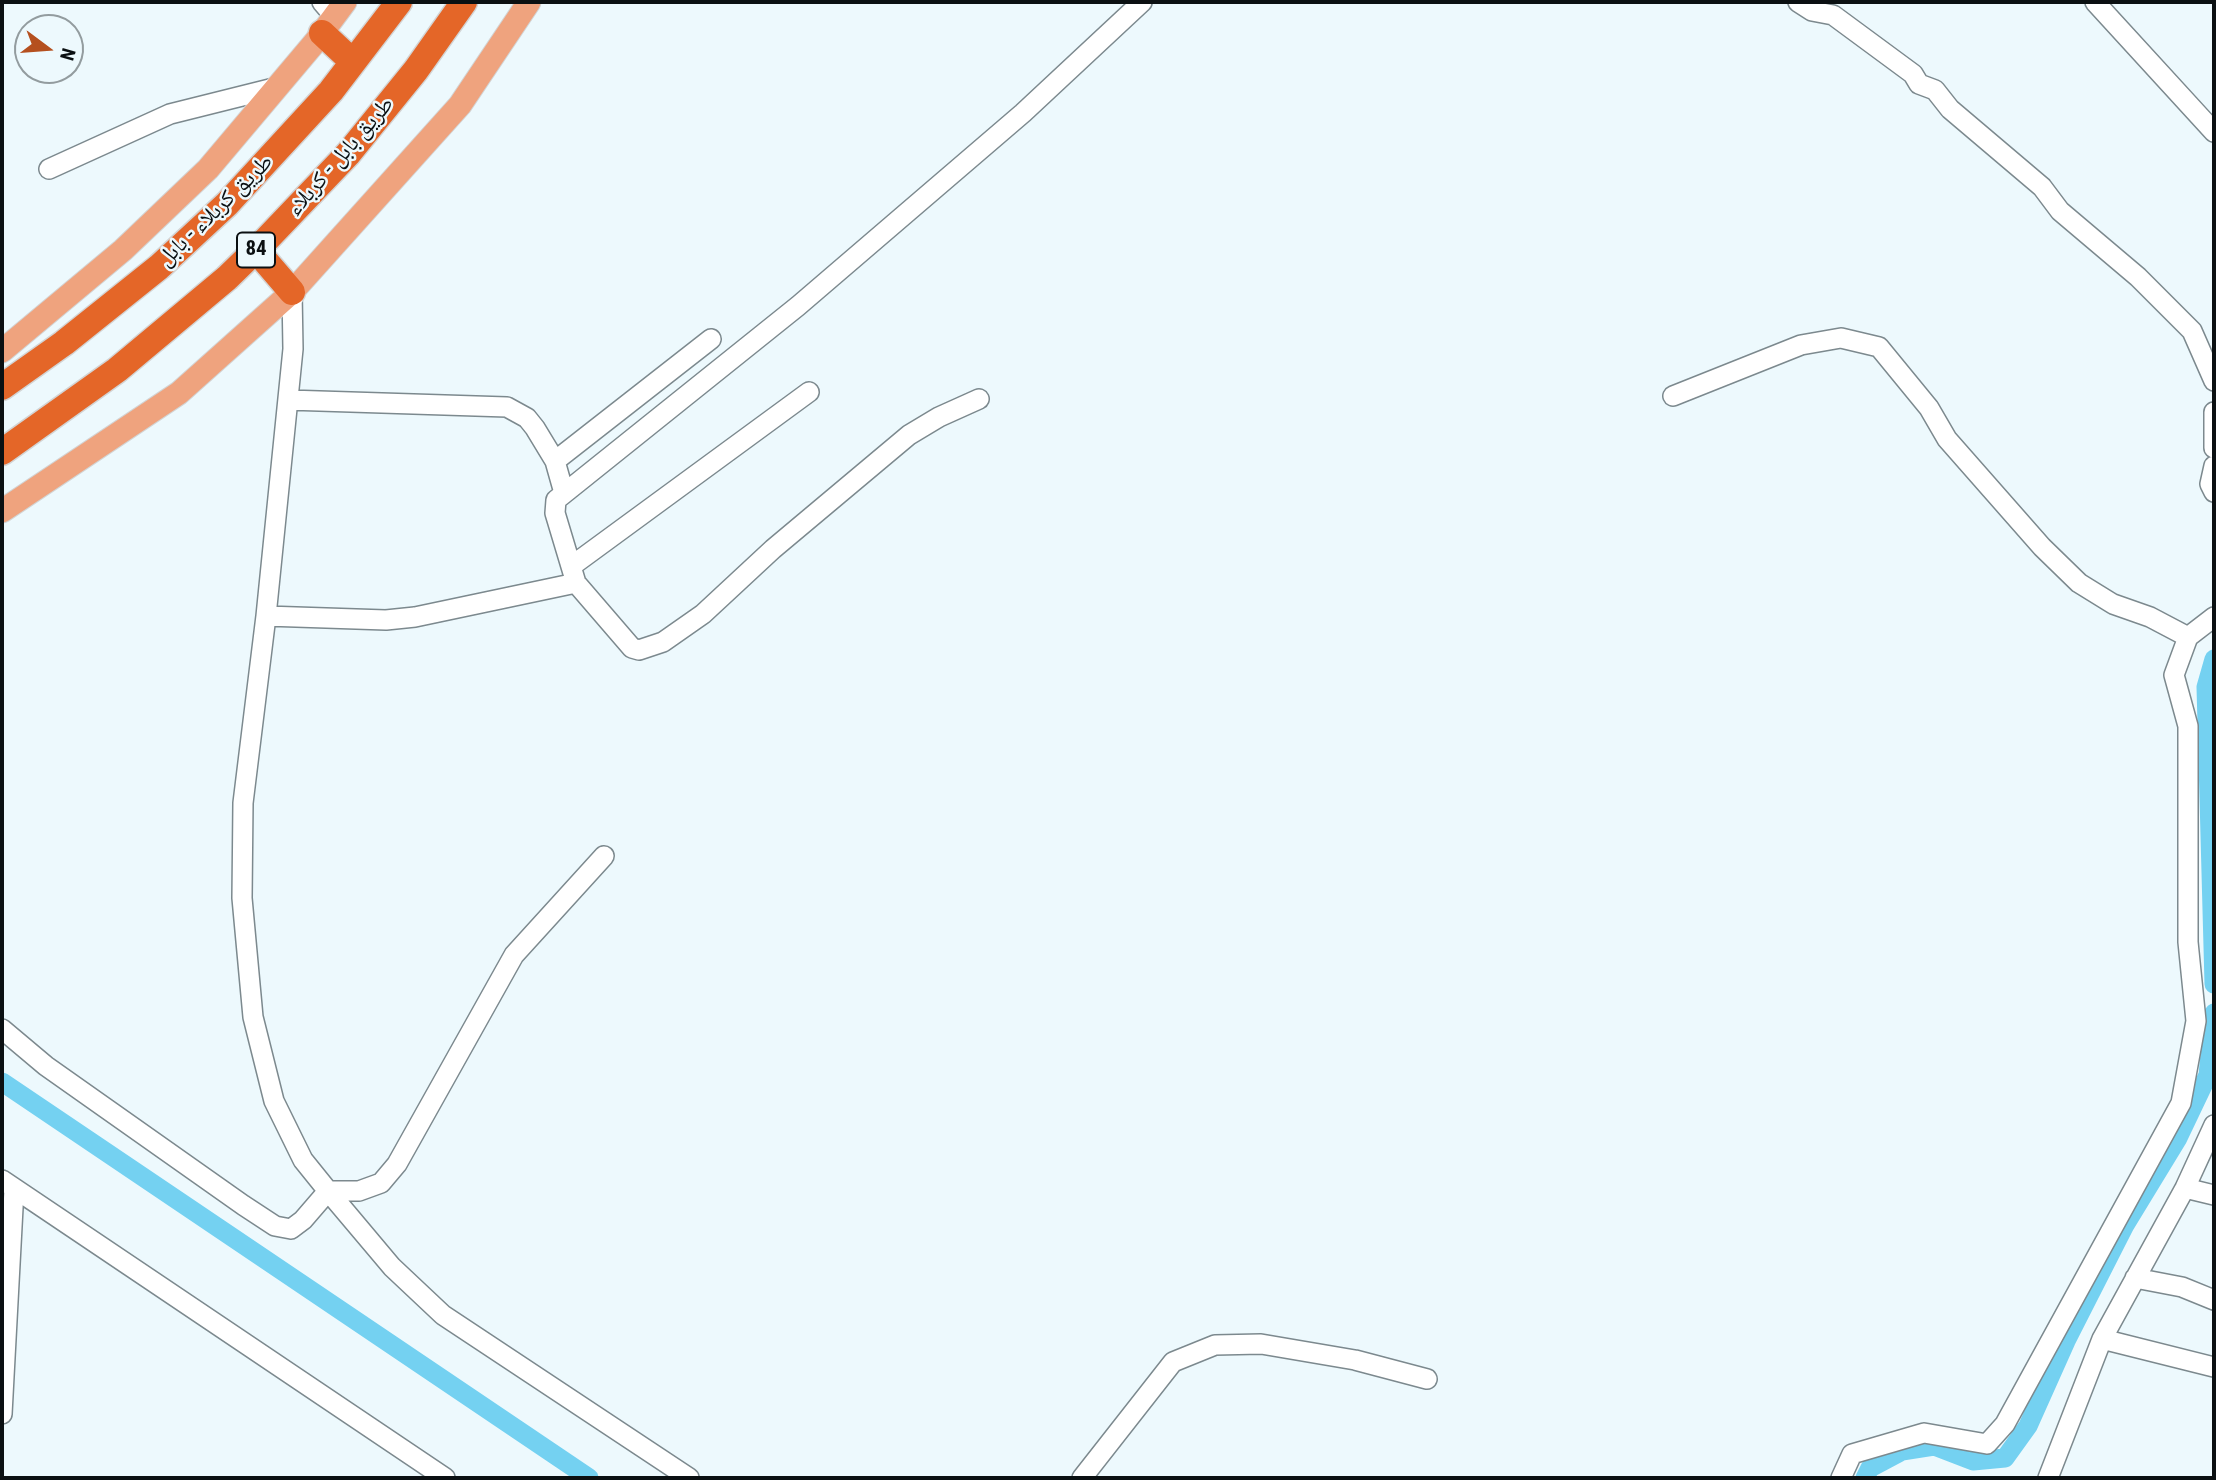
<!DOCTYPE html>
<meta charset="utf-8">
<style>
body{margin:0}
#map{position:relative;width:2216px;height:1480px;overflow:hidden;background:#edf9fd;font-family:"Roboto Condensed",sans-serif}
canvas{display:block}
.frame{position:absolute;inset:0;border:4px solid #0b1012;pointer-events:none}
.north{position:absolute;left:14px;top:14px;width:70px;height:70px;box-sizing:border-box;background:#edf9fd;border:2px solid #939c9f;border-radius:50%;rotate:106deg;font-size:19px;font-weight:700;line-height:28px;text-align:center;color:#0b1012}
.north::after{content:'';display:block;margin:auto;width:24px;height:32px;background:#b5501f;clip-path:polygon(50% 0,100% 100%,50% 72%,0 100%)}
</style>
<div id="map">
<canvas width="2216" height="1480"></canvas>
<div class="frame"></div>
<div class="north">N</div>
</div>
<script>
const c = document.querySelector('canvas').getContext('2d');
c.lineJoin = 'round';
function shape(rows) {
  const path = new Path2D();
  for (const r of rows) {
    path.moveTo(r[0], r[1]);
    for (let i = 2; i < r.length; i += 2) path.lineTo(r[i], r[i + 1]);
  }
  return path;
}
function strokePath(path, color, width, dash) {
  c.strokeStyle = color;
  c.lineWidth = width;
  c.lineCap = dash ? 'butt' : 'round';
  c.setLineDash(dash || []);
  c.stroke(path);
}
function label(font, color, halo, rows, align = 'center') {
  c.font = font + ' "Roboto Condensed","Noto Naskh Arabic",sans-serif';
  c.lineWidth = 5;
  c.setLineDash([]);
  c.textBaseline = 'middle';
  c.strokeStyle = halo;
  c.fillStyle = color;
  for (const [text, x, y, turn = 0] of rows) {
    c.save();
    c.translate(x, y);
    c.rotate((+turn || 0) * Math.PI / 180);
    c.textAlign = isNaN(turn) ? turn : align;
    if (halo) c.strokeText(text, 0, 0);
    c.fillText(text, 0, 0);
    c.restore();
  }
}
strokePath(shape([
 [2214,659,2206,687,2214,984],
 [2,1082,589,1478],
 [1865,1478,1870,1468,1902,1451,1934,1446,1973,1461,2005,1458,2028,1426,2066,1341,2125,1225,2178,1138,2208,1075,2214,1013]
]), '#74d1f1', 19);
const minor = shape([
 [322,2,334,16],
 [1798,2,1812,11,1833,15,1913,74,1919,84,1935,90,1950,109,2042,187,2060,211,2138,277,2192,331,2214,381],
 [2095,2,2214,132],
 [49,169,170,114,278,87],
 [292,292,293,349,266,616,243,803,242,898,253,1017,274,1101,303,1160,328,1191,392,1267,443,1315,689,1478],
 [1673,396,1801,345,1841,338,1879,347,1929,408,1947,439,2042,547,2079,583,2113,604,2150,617,2188,637],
 [979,399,939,417,909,435,773,549,703,614,663,642,639,650,632,648,576,583,555,513,556,500,798,306,1023,113,1142,2],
 [288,400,507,407,527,418,535,428,555,461,564,493],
 [2214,412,2214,448],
 [555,461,711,339],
 [2214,466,2210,484,2214,492],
 [573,565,809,392],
 [266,616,386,620,415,617,576,583],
 [2,1029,46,1066,243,1205,275,1226,291,1229,303,1220,328,1191,359,1191,381,1183,397,1164,514,955,604,856],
 [2,1180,445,1478],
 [2185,1188,2214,1195],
 [2135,1278,2182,1287,2214,1300],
 [2102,1339,2214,1367],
 [2,1414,14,1189],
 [1082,1478,1173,1362,1215,1345,1261,1344,1355,1360,1427,1379],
 [1841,1478,1852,1454,1924,1433,1987,1444,2005,1424,2181,1103,2196,1021,2188,942,2188,726,2174,675,2188,637,2214,617],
 [2048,1478,2102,1339,2185,1188,2214,1125]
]);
const major = shape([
 [2,351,123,250,208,169,316,41,345,2],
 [2,511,179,393,292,292,460,105,529,2]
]);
const highway = shape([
 [322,33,353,62],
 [256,250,292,292],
 [2,387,64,343,159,267,227,204,331,91,399,2],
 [2,452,117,370,227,278,265,241,348,154,416,70,464,2]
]);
strokePath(minor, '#7c898e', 22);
strokePath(major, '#d3d4d4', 25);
strokePath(highway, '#d3d4d4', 29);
strokePath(minor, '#fff', 19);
strokePath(major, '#efa37e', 23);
strokePath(highway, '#e46628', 26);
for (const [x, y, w] of [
 [256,250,38]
]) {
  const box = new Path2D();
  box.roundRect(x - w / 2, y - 17.5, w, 35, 5);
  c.fillStyle = '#edf9fd';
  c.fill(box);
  strokePath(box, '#0b1012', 2);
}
label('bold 21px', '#0b1012', null, [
 ["84",256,250]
]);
label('23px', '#0b1012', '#edf9fd', [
 ["طريق بابل - كربلاء",341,157,-49],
 ["طريق كربلاء - بابل",216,211,-44]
]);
</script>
